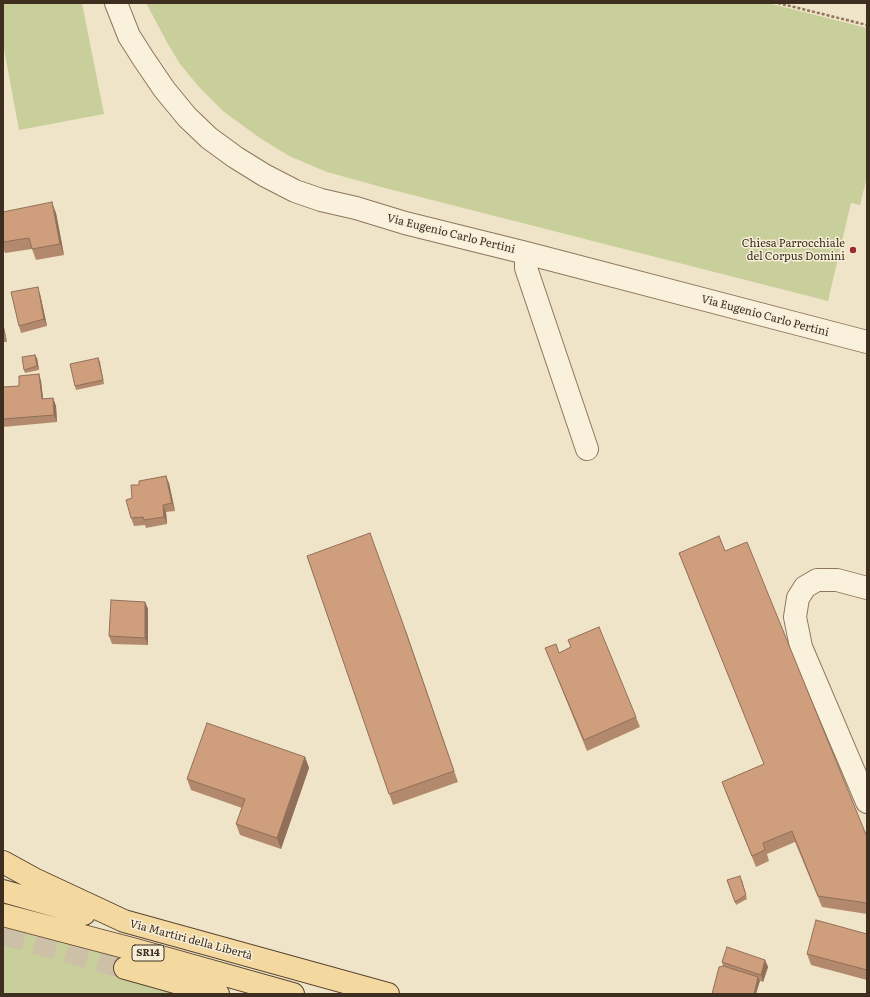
<!DOCTYPE html>
<meta charset="utf-8">
<style>
body{margin:0}
#map{position:relative;width:870px;height:997px;overflow:hidden;background:#f0e4c8;font-family:Literata,serif}
canvas{display:block}
.frame{position:absolute;inset:0;border:4px solid #3d2e20;pointer-events:none}
</style>
<div id="map">
<canvas width="870" height="997"></canvas>
<div class="frame"></div>
</div>
<script>
const c = document.querySelector('canvas').getContext('2d');
c.lineJoin = 'round';
function fill(path, color) {
  c.fillStyle = color;
  c.fill(path, 'evenodd');
}
function shape(rows) {
  const path = new Path2D();
  for (const r of rows) {
    path.moveTo(r[0], r[1]);
    for (let i = 2; i < r.length; i += 2) path.lineTo(r[i], r[i + 1]);
  }
  return path;
}
function strokePath(path, color, width, dash) {
  c.strokeStyle = color;
  c.lineWidth = width;
  c.lineCap = dash ? 'butt' : 'round';
  c.setLineDash(dash || []);
  c.stroke(path);
}
function label(font, color, halo, rows, align = 'center') {
  c.font = font + ' Literata,serif';
  c.lineWidth = 3;
  c.setLineDash([]);
  c.textBaseline = 'middle';
  c.strokeStyle = halo;
  c.fillStyle = color;
  for (const [text, x, y, turn = 0] of rows) {
    c.save();
    c.translate(x, y);
    c.rotate((+turn || 0) * Math.PI / 180);
    c.textAlign = isNaN(turn) ? turn : align;
    if (halo) c.strokeText(text, 0, 0);
    c.fillText(text, 0, 0);
    c.restore();
  }
}
fill(shape([
 [3,3,82,3,104,114,19,130,3,44],
 [146,3,768,3,867,28,867,177,860,205,851,203,828,301,385,188,327,172,289,156,260,138,224,112,199,87,180,64,169,46],
 [9,926,127,958,123,979,176,994,4,994,3,934,4,928]
]), '#c9cf9b');
strokePath(shape([
 [3,934,125,968]
]), '#ccc0a6', 22, [22, 11]);
const minor = shape([
 [116,3,129,36,143,58,164,89,187,117,209,138,235,157,264,175,295,191,321,200,356,208,405,223,526,253,867,342],
 [526,253,526,268,587,449],
 [867,588,837,580,817,580,805,587,798,598,795,617,801,647,867,802]
]);
const major = shape([
 [3,862,34,879,124,921,388,994],
 [3,891,84,914],
 [3,915,136,950,293,994],
 [125,968,218,994]
]);
strokePath(minor, '#8d765c', 24);
strokePath(major, '#5b4430', 24);
strokePath(shape([
 [778,3,867,25]
]), '#8d765c', 2.5, [3, 2]);
strokePath(minor, '#faf1dc', 22);
strokePath(major, '#f3d9a0', 22);
fill(shape([
 [3,212,56,213,64,255,36,260,32,249,5,253,3,247],
 [40,294,47,326,21,333,19,326],
 [3,323,7,342,3,342],
 [37,358,39,370,25,373,24,370],
 [98,358,104,384,76,390,75,386],
 [39,374,41,381,43,399,53,398,56,406,57,422,3,427,3,387,19,386],
 [169,483,175,511,166,512,167,524,146,528,145,525,134,526,131,518,132,498],
 [725,551,867,837,867,914,822,907,795,842,767,854,769,861,756,867,726,793,722,782,764,764,679,553],
 [307,556,406,631,458,782,393,805],
 [145,602,148,609,148,645,112,644,109,636],
 [568,640,636,717,640,727,587,751,545,648,559,653,571,647],
 [305,757,309,768,281,849,240,835,236,824,242,808,191,790,187,779],
 [727,880,742,880,747,899,736,905],
 [867,934,867,980,811,965,807,954],
 [765,960,768,967,763,982,723,966,722,962]
]), '#b2896c');
fill(shape([
 [52,202,56,213,64,255,60,244],
 [38,287,40,294,47,326,44,319],
 [3,323,7,342,3,328],
 [35,355,37,358,39,370,37,366],
 [98,358,100,362,104,384,103,380],
 [39,374,41,381,44,406,42,399],
 [53,398,56,406,57,422,54,415],
 [166,476,169,483,175,511,172,503],
 [163,505,166,512,167,524,164,517],
 [145,602,148,609,148,645,145,638],
 [305,757,309,768,281,849,277,838],
 [765,960,768,967,763,982,761,975],
 [758,977,760,981,756,994,754,994]
]), '#916f58');
const building = shape([
 [52,202,60,244,32,249,29,238,3,242,3,212,52,202],
 [38,287,44,319,19,326,11,292,38,287],
 [35,355,37,366,24,370,22,357,35,355],
 [98,358,103,380,75,386,70,364,98,358],
 [39,374,42,399,53,398,54,415,3,419,3,387,19,386,19,376,39,374],
 [166,476,172,503,163,505,164,517,144,520,143,517,131,518,126,500,132,498,131,485,139,485,139,481,166,476],
 [370,533,402,621,454,771,389,794,307,556,370,533],
 [719,536,725,551,747,542,867,837,867,903,818,896,792,831,763,843,765,850,752,856,722,782,764,764,679,553,719,536],
 [111,600,145,602,145,638,109,636,111,600],
 [599,627,636,717,584,740,545,648,556,644,559,653,571,647,568,640,599,627],
 [207,723,305,757,277,838,236,824,245,799,187,779,207,723],
 [740,876,746,895,735,902,727,880,740,876],
 [816,920,867,934,867,970,807,954,816,920],
 [727,947,765,960,761,975,722,962,727,947],
 [723,966,758,977,754,994,712,994,719,967,723,966]
]);
fill(building, '#cf9f7d');
strokePath(building, '#916f58', 1);
for (const [x, y, r, color] of [
 [853,250,4,"#9e2a2b"]
]) {
  const dot = new Path2D();
  dot.arc(x, y, r, 0, 2 * Math.PI);
  c.fillStyle = color;
  c.fill(dot);
  strokePath(dot, '#f7eed8', 1.5);
}
for (const [x, y, w] of [
 [148,953,32]
]) {
  const box = new Path2D();
  box.roundRect(x - w / 2, y - 8, w, 16, 3);
  c.fillStyle = '#f7eed8';
  c.fill(box);
  strokePath(box, '#3d2e20', 1);
}
label('bold 10px', '#3d2e20', null, [
 ["SR14",148,953]
]);
label('11px', '#3d2e20', '#f7eed8', [
 ["Via Eugenio Carlo Pertini",451,234,14],
 ["Via Eugenio Carlo Pertini",765,316,15],
 ["Via Martiri della Libertà",191,940,15]
]);
label('11px', '#3d2e20', '#f7eed8', [
 ["Chiesa Parrocchiale",845,244],
 ["del Corpus Domini",845,257]
], 'right');
</script>
